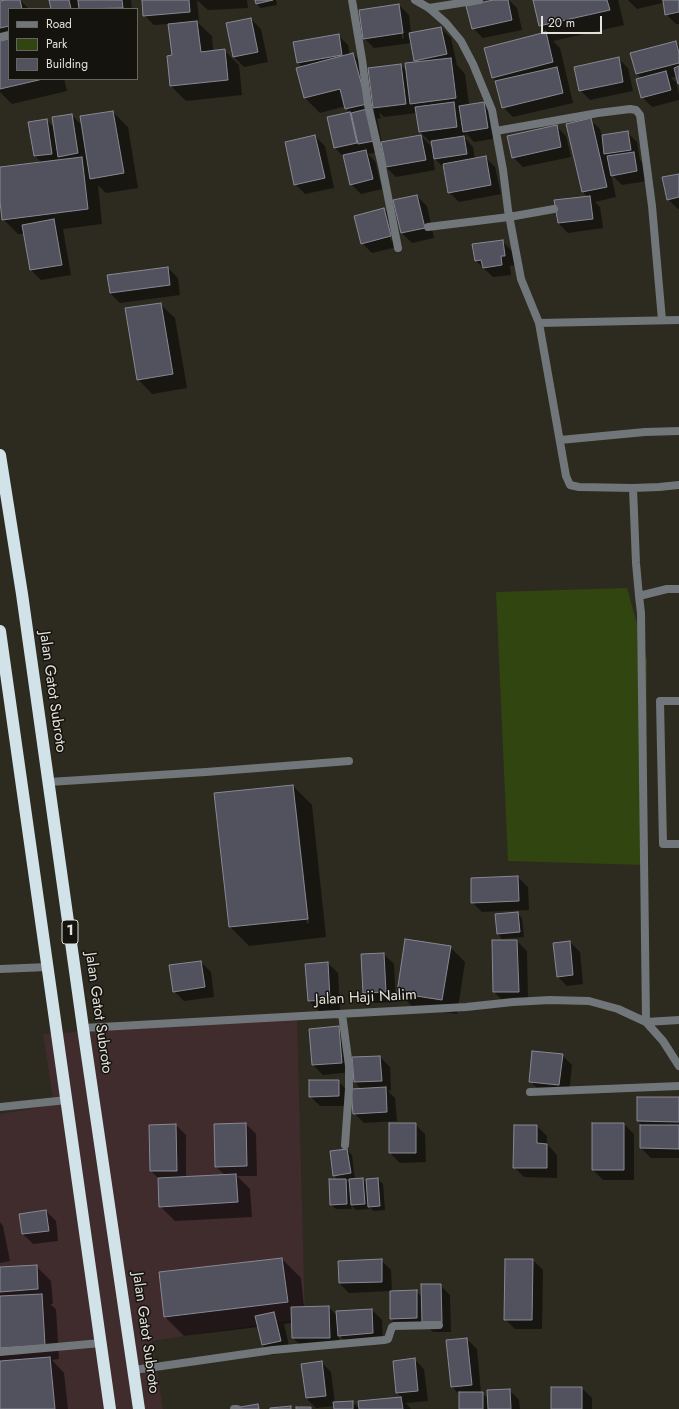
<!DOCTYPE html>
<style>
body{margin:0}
#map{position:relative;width:679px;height:1409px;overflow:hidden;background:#2d2a1f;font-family:Jost,sans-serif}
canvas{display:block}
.legend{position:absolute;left:8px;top:8px;width:130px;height:72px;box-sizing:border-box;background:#14130e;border:1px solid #676560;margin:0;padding:5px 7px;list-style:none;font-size:12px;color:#e3e1da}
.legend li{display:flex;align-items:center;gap:8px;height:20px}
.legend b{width:20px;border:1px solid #676560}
.scale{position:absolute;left:541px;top:16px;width:61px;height:18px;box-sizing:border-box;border:2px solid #e3e1da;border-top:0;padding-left:5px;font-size:12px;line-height:14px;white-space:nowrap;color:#e3e1da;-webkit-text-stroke:3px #14130e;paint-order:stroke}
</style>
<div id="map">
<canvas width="679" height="1409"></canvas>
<ul class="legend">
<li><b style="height:5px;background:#707679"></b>Road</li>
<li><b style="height:11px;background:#314511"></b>Park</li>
<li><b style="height:11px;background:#52525e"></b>Building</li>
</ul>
<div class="scale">20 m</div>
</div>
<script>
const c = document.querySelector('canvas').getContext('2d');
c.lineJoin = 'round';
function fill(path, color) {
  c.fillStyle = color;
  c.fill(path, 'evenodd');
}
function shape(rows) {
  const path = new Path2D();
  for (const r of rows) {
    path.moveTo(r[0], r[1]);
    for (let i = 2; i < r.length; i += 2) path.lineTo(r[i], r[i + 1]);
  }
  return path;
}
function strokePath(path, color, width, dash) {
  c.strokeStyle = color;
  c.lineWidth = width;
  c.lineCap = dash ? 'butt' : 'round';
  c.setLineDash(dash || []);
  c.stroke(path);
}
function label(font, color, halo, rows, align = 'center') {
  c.font = font + ' Jost,sans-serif';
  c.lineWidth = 3;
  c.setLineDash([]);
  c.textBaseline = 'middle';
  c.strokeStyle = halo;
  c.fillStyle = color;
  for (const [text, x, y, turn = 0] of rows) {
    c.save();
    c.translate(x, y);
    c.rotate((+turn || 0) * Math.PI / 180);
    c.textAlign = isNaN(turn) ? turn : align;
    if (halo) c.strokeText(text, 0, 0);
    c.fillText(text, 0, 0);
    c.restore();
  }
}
fill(shape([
 [297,1019,305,1318,152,1341,163,1409,0,1409,0,1114,54,1105,43,1034]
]), '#402b2d');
fill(shape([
 [627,588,647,660,646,865,508,861,496,592]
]), '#314511');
fill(shape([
 [10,0,20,0,29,9,9,9,9,38,0,40,0,2],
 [50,0,77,0,78,6,79,6,79,0,131,0,132,9,52,9],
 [143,0,197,0,199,21,197,22,212,36,213,51,224,50,239,65,242,95,186,101,171,86,168,57,173,56,169,24,154,25,144,15],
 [197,0,247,0,248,8,208,10],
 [256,0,276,0,277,5,261,8,256,4],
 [498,0,509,0,517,8,522,30,483,38,473,28],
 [534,0,618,0,624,25,553,41,560,48,573,103,513,117,503,107,497,82,493,78,486,49,547,33,540,26],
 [628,0,661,0,662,3,637,9],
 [664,0,679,0,679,24,676,24,666,14],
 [399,5,409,15,411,34,441,28,451,38,457,65,465,74,469,105,484,103,494,113,498,138,474,142,466,133,466,137,464,137,473,147,475,159,485,157,495,167,501,194,459,202,449,192,445,169,433,157,435,170,396,177,386,167,384,151,368,154,375,161,382,189,361,194,351,184,344,157,335,148,328,118,351,113,346,108,346,106,320,113,305,98,298,69,303,68,298,63,294,43,338,35,348,45,350,55,353,54,370,71,400,65,407,71,418,63,415,61,412,43,374,48,364,38],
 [399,15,401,15,404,38,402,39],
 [379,112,384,117,417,113,420,132,430,142,432,141,433,148,421,136,382,143,377,119,381,118],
 [251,19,261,29,268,62,244,67,234,57],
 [9,40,9,79,64,79,67,91,12,104,0,92,0,42],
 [676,42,679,46,679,82,677,76,671,78,676,82,679,95,679,100,652,107,642,97,642,78,637,74],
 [618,58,628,68,633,91,590,100,580,90],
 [113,112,128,127,138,188,106,193,98,185,102,224,63,229,71,275,41,280,31,270,24,234,18,234,3,219,0,193,0,168,42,163,35,156,29,122,46,120,55,128,71,115,83,126],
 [590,120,600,129,602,136,627,132,637,142,640,160,643,163,647,181,622,185,611,174,616,197,595,202,600,207,603,228,568,233,558,223,588,197,583,192,568,125],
 [556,126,566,136,571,157,523,167,513,157],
 [315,136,325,146,334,188,305,194,295,184],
 [679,175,679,209,678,209,668,199],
 [417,196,427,206,434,238,412,243,402,233,395,201],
 [384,209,394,219,401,246,372,253,362,243],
 [386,220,388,220,393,240,391,241],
 [502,241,512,251,515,265,510,266,511,275,493,277,476,261],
 [168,268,178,278,180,295,120,303,110,293],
 [160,304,175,318,187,388,152,394,138,379],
 [293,786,312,805,326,937,249,946,230,927],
 [294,805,296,805,309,923,307,924],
 [518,877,528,887,529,910,482,912,472,902],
 [517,913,522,918,524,937,502,939,498,934],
 [493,941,517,941,527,951,528,1002,504,1002,494,992],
 [570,942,580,952,583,984,567,986,557,976],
 [450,947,465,962,457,1014,413,1007,398,992],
 [384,954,394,964,396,1002,374,1003,364,993],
 [201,962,211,972,214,997,184,1001,174,991],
 [328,963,338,973,340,1010,319,1011,309,1001],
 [339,1027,349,1037,352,1072,323,1075,313,1065],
 [562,1055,572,1065,569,1094,540,1091,530,1081],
 [380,1057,390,1067,391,1090,388,1091,395,1098,397,1121,364,1123,354,1113,362,1090,355,1082,353,1058],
 [338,1081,348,1091,349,1106,320,1106,310,1096],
 [679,1099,679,1158,651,1158,641,1148,641,1126,642,1126,638,1121],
 [246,1124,256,1134,257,1176,237,1176,250,1189,252,1217,175,1221,160,1206,159,1179,151,1171,176,1125,186,1135,186,1177,225,1175,216,1167],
 [415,1124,425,1134,426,1162,400,1163,390,1153],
 [593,1124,624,1124,634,1134,634,1180,603,1180,593,1170],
 [537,1126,547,1136,547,1144,557,1155,557,1178,524,1177,514,1167],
 [347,1150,352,1155,355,1180,363,1179,367,1183,378,1179,383,1184,385,1210,374,1211,369,1207,369,1209,356,1210,351,1205,352,1209,336,1209,331,1205,338,1180,334,1175],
 [345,1179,350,1179,350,1184],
 [46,1211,56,1221,58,1241,33,1244,23,1234],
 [0,1222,3,1226,10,1261,0,1263],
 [282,1259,301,1278,304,1307,328,1307,338,1316,372,1310,382,1320,383,1343,349,1345,339,1335,339,1347,303,1348,293,1338,293,1323,284,1324,290,1350,272,1355,262,1345,258,1327,184,1336,165,1317],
 [381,1260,391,1270,392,1292,416,1291,422,1297,440,1285,450,1295,451,1332,433,1332,427,1326,401,1329,391,1319,391,1291,349,1293,339,1283],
 [533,1260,543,1270,542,1329,515,1329,505,1319],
 [36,1266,51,1281,53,1304,50,1304,56,1309,59,1359,52,1360,64,1373,68,1409,0,1409,0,1268],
 [467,1339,477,1349,481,1393,489,1399,509,1390,519,1400,520,1409,460,1409,460,1395,452,1387,447,1341],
 [414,1359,424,1369,428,1401,406,1403,411,1409,360,1409,359,1402,402,1398,397,1393],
 [321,1362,331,1372,335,1403,352,1402,360,1409,335,1409,334,1406,316,1408,306,1398],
 [582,1388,592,1398,592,1409,552,1409]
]), '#0007');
const building = shape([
 [5,0,20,0,22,9,9,9,9,26,0,28,0,1,5,0],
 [49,0,69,0,71,9,51,9,49,0],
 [78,0,122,0,123,8,79,9,78,0],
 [142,0,189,0,190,12,143,16,142,0],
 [255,0,273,0,256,4,255,0],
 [493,0,508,0,512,20,472,29,466,6,493,0],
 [533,0,607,0,610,10,539,26,533,0],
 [663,0,679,0,679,12,665,15,663,0],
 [399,4,403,33,363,39,359,10,399,4],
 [251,18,258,52,233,57,226,23,251,18],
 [197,21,201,52,225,49,228,80,170,86,167,56,172,55,168,24,197,21],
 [441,27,447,54,414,61,409,33,441,27],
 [546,32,553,62,492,78,484,48,546,32],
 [339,34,342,55,297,63,293,42,339,34],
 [9,39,9,79,43,79,0,89,0,41,9,39],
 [676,41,679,53,679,63,636,74,630,53,676,41],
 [353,53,367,104,345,109,340,89,304,98,296,68,353,53],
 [619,57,623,82,579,91,574,67,619,57],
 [451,58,456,98,410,104,405,63,451,58],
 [401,64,406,104,373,108,368,68,401,64],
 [679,66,679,84,678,84,674,68,679,66],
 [557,67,563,93,502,108,495,81,557,67],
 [666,71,671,90,641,98,636,79,666,71],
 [454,102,457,127,419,132,415,107,454,102],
 [484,102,488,128,463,132,459,106,484,102],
 [367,109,374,141,358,144,351,113,367,109],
 [113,111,124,173,90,179,80,116,113,111],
 [350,112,357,143,334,148,327,117,350,112],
 [72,114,78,153,58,157,52,117,72,114],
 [591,118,607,187,582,192,566,124,591,118],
 [47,119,52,154,34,156,28,122,47,119],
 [557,125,561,147,512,158,507,136,557,125],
 [628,131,631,150,604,154,602,135,628,131],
 [315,135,325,178,294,185,285,142,315,135],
 [421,135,426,160,386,167,381,142,421,135],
 [464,136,467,154,434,159,431,141,464,136],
 [366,150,373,179,350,185,343,155,366,150],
 [634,152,637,171,611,176,607,156,634,152],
 [486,156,491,185,448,193,443,164,486,156],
 [82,157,88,209,2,220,0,201,0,167,82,157],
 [679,174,679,197,667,200,662,177,679,174],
 [417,195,425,228,401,233,393,200,417,195],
 [590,196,593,219,558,223,554,200,590,196],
 [384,208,391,236,361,244,354,216,384,208],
 [54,219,62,265,30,270,22,225,54,219],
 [503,240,505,256,501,256,502,265,483,268,481,260,475,261,472,244,503,240],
 [168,267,170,285,110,293,107,275,168,267],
 [161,303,173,374,137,380,125,308,161,303],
 [293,785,308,919,229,927,214,793,293,785],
 [518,876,519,901,471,903,471,878,518,876],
 [518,912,520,932,497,934,495,914,518,912],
 [405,939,451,946,442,1000,397,993,405,939],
 [492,940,517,940,519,992,493,992,492,940],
 [570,941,573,975,557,977,553,943,570,941],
 [384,953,386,992,363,993,361,954,384,953],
 [201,961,205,987,173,992,169,965,201,961],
 [328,962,330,1000,308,1001,305,964,328,962],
 [339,1026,342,1063,312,1065,309,1029,339,1026],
 [532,1051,563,1054,559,1085,529,1082,532,1051],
 [380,1056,382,1081,354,1082,352,1057,380,1056],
 [309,1080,339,1080,339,1096,309,1097,309,1080],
 [386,1087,387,1112,353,1114,351,1089,386,1087],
 [637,1097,679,1097,679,1122,637,1121,637,1097],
 [246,1123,247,1166,215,1167,214,1124,246,1123],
 [389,1123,416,1123,416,1153,389,1153,389,1123],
 [592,1123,624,1123,624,1170,592,1170,592,1123],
 [176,1124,177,1171,150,1171,149,1125,176,1124],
 [514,1125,537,1125,537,1143,547,1144,547,1168,513,1168,514,1125],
 [640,1125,679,1125,679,1149,640,1148,640,1125],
 [347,1149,351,1173,333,1176,330,1151,347,1149],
 [236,1174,238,1202,159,1207,158,1178,236,1174],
 [363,1178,365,1204,351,1205,349,1179,363,1178],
 [378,1178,380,1206,368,1207,366,1179,378,1178],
 [329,1179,346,1179,347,1204,330,1205,329,1179],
 [46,1210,49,1231,22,1234,19,1214,46,1210],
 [282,1258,288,1302,164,1317,159,1272,282,1258],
 [382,1259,382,1282,339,1283,338,1261,382,1259],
 [505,1259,533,1259,532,1320,504,1320,505,1259],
 [37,1265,38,1289,0,1292,0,1267,37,1265],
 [421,1284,441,1284,442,1322,422,1322,421,1284],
 [417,1290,417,1318,390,1319,390,1291,417,1290],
 [42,1294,45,1345,0,1348,0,1296,42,1294],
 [329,1306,330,1338,292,1338,291,1307,329,1306],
 [372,1309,373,1333,338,1336,336,1311,372,1309],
 [274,1312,281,1341,262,1345,255,1316,274,1312],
 [467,1338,472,1385,451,1387,446,1340,467,1338],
 [50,1357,55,1409,0,1409,0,1361,50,1357],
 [415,1358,418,1391,396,1393,393,1361,415,1358],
 [322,1361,326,1396,306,1398,301,1364,322,1361],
 [551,1387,582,1387,582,1409,551,1409,551,1387],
 [510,1389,511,1409,488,1409,487,1390,510,1389],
 [459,1392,483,1392,483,1409,459,1409,459,1392],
 [401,1397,403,1409,359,1409,358,1401,401,1397],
 [353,1401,353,1409,334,1409,333,1402,353,1401],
 [258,1404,259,1409,241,1409,240,1407,258,1404],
 [291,1406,291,1409,270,1409,270,1408,291,1406],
 [296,1407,311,1407,311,1409,296,1409,296,1407]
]);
fill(building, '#52525e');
strokePath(building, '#888895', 1);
strokePath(shape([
 [49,782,206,772,349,761],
 [0,969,48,967]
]), '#707679', 8);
strokePath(shape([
 [352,0,362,59,368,105,382,166,398,248],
 [415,0,429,8,446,23,461,41,473,64,492,110,503,170,508,210,521,279,539,323,566,476,570,485,579,487,633,488,659,487,679,485],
 [429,8,479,0],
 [0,37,9,35],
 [496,131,598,113,630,109,636,110,640,115,652,206,662,320],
 [428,227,509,217,554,209],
 [539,323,679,320],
 [560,440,645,432,679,431],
 [633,488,636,563,639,596],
 [679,589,667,589,639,596,641,613,646,1022,663,1041,679,1066],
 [679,701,660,701,663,844,679,844],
 [342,1014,349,1066,349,1089,345,1145],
 [83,1028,466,1007,513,1002,550,1000,589,1001,618,1009,646,1022,679,1020],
 [530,1092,679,1086],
 [0,1107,67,1100],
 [0,1352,101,1343],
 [134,1370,273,1350,384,1340,388,1339,392,1327,394,1326,439,1325],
 [234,1409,237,1409]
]), '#707679', 8);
strokePath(shape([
 [0,455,22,594,83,1028,139,1409],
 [0,631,110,1409]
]), '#d1e2e9', 12);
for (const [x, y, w] of [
 [70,932,16]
]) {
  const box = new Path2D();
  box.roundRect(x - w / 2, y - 12, w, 24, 3);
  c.fillStyle = '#14130e';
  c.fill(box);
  strokePath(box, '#e3e1da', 1);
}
label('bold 14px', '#e3e1da', null, [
 ["1",70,932]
]);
label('15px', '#e3e1da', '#14130e', [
 ["Jalan Gatot Subroto",52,692,82],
 ["Jalan Haji Nalim",366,998,-3],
 ["Jalan Gatot Subroto",98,1013,82],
 ["Jalan Gatot Subroto",145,1333,82]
]);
</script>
